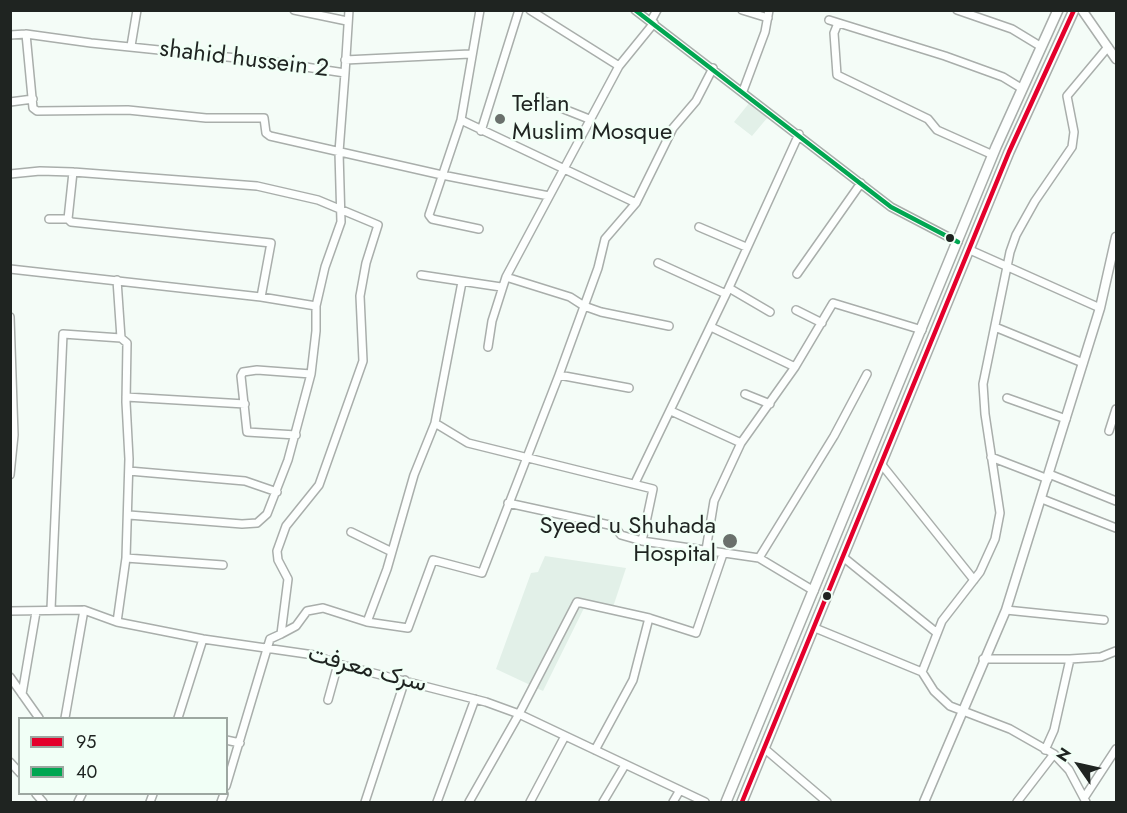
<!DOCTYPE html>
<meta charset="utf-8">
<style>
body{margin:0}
#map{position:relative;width:1127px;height:813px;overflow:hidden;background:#f4fcf7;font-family:Jost,sans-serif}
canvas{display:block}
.frame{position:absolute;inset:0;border:12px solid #1f2421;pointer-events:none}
.legend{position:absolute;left:18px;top:717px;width:210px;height:78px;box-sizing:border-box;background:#f1fff6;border:2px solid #9da7a1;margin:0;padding:8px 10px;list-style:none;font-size:18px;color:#1f2421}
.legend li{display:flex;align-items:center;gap:12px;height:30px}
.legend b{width:30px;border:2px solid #9da7a1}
.north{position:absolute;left:1049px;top:735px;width:60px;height:60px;-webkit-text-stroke:4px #f1fff6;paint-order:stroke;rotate:304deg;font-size:16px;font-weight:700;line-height:24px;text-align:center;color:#1f2421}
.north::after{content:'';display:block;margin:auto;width:21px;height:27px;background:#1f2421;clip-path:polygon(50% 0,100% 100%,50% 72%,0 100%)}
</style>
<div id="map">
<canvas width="1127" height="813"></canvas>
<div class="frame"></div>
<ul class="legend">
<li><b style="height:8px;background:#e4002b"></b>95</li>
<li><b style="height:8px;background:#00a651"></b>40</li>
</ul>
<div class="north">N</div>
</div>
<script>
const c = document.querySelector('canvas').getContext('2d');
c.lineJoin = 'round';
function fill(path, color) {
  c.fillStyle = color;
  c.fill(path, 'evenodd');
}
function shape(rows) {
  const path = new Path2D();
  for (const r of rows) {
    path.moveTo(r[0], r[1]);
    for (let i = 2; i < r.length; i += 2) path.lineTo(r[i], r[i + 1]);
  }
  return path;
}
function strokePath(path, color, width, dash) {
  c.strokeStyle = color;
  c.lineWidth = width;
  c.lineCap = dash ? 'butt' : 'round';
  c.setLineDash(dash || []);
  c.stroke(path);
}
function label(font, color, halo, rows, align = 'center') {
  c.font = font + ' Jost,Vazirmatn,sans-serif';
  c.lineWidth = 5;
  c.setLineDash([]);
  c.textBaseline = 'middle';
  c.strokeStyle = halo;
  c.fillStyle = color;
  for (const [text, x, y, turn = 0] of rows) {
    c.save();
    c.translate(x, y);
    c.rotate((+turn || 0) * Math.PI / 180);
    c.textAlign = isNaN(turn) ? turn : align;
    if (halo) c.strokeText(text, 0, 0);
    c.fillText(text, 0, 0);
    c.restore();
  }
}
fill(shape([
 [750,102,768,117,752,136,734,122],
 [545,556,626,568,611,613,585,606,543,691,496,669,531,573,538,572]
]), '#e2f0e8');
const minor = shape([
 [294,10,347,21],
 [530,10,619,66],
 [635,10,891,207,958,242],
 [742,10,768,18],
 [957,10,1012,29,1040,46],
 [829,20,945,56,1003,77,1021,88],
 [651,21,657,10],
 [838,23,834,33,837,75,928,119,937,130,993,155],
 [26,34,33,108,37,111,128,110,206,118,264,118,266,133,270,136,442,175,549,196],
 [10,35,26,34,91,43,266,61,345,73,349,10],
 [131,46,137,10],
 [345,60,470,54],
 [743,91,765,32,769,10],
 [541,100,589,119],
 [10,102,33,99],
 [461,120,636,203],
 [481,131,519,10],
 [73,172,68,219,71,222,271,243,261,297],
 [10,174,40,171,73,172,257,186,318,200,378,225,366,263,360,296,363,361,319,485,286,526,277,551,278,560,288,579,281,634,270,639,226,786],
 [49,219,68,219],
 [699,227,746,247],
 [479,229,432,219,429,215,461,120,480,10],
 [970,250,1100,308],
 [658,263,726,294],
 [10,269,261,297,316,306],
 [797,274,861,183],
 [421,275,501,287],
 [506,277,570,297,584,306,601,312,669,326],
 [729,288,770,312],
 [796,310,822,323],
 [10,317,14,435,10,475],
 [711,327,795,367],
 [995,327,1083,363],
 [488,347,492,321,506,277,619,66,654,23],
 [559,375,629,388],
 [745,394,770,404],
 [126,397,245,404],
 [1007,398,1066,419],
 [671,411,741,443],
 [435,423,468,443,653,489,642,541],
 [1109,431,1116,409],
 [296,435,247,432,241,376,243,372,257,370,311,374],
 [991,457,1048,479],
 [882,465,974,580],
 [129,471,245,481,277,492],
 [1049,474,1116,501],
 [635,483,726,294,799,134],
 [1042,499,1116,528],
 [508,503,614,526,621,535,642,541,759,558,814,591],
 [129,515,242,524,257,523,267,514,288,460,311,374,316,331,316,306,325,267,341,222,339,152,345,73],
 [351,532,390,551],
 [706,550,714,501,741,443,795,367,833,303,922,330],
 [843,557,937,633],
 [126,558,223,565],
 [759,558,834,436,867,374],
 [51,609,63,334,121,338],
 [1006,610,1104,620],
 [10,611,84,610,117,622,203,639,314,655,338,664,486,702,519,714,705,802],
 [117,622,126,558,129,459,126,402,127,343,121,338,117,280],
 [367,622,387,569,414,475,435,423,462,282],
 [815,628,922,672,934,691,950,706,1010,729,1054,754,1069,770,1086,802],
 [281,634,296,626,307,611,323,608,367,622,408,628,433,560,482,573,559,375,598,268,605,239,636,203,673,128,696,101,713,68],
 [983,659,1070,659,1101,657,1116,651],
 [922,672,942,621,980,572,995,539,1000,513,985,414,983,384,1010,252,1016,235,1035,201,1072,147,1074,132,1067,96,1108,47],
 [10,677,39,718],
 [22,694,36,612],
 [328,700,338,664],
 [65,718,84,610],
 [178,718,203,639],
 [226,740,240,743],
 [765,749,827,802],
 [595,750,633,680,649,618],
 [1045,750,1054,730,1070,659],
 [10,762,20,773],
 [36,794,43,802],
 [1084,798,1116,749],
 [78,802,82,794],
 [150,802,153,794],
 [221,802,224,794],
 [365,802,405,680],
 [437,802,475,699],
 [469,802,519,714,577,602,649,618,696,633,723,554],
 [530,802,565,736],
 [603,802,625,765],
 [673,802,680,790],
 [1017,802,1054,754]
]);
const tertiary = shape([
 [1082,10,1116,59],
 [924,802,1006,610,1100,308,1116,237]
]);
const secondary = shape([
 [726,802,996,147,1058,10],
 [742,802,1009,152,1074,10]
]);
strokePath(minor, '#a9aeab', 10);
strokePath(tertiary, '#a9aeab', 11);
strokePath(secondary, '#a9aeab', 12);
strokePath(minor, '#fdfffe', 7);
strokePath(tertiary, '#fdfffe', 8);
strokePath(secondary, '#fdfffe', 9);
strokePath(shape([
 [742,802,1009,152,1074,10]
]), '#e4002b', 4.5);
strokePath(shape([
 [635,10,891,207,958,242]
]), '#00a651', 4.5);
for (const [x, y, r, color] of [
 [500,119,6,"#6a706c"],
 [950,238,5,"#1f2421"],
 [730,541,8,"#6a706c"],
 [827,596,5,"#1f2421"]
]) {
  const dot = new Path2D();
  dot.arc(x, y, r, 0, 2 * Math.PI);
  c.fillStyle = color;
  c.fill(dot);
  strokePath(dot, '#f1fff6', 2);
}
label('24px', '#1f2421', '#f1fff6', [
 ["shahid hussein 2",244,60,7],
 ["سرک معرفت",367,670,15]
]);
label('24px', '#1f2421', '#f1fff6', [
 ["Teflan",512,105],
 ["Muslim Mosque",512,133],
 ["Syeed u Shuhada",716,527,"right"],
 ["Hospital",716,555,"right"]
], 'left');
</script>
